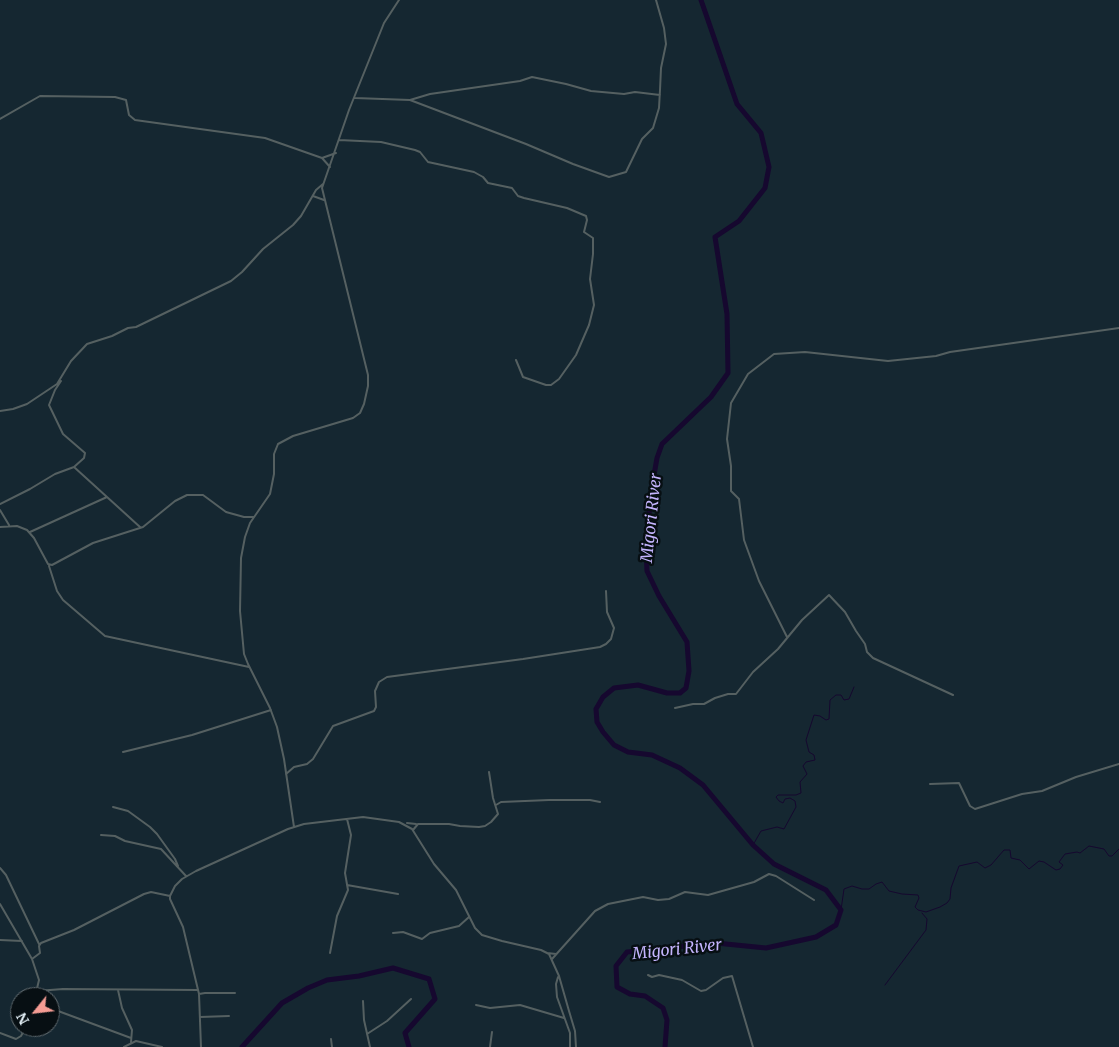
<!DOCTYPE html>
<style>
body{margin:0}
#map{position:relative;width:1119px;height:1047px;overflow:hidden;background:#152731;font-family:Merriweather,serif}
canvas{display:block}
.north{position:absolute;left:10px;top:987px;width:50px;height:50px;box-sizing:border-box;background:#070f13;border:1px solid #606a6f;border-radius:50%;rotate:241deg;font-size:14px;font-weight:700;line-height:20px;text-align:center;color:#e6f2f9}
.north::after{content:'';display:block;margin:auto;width:18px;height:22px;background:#f59c94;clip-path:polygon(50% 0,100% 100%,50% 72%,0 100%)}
</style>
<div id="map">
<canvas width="1119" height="1047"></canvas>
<div class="north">N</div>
</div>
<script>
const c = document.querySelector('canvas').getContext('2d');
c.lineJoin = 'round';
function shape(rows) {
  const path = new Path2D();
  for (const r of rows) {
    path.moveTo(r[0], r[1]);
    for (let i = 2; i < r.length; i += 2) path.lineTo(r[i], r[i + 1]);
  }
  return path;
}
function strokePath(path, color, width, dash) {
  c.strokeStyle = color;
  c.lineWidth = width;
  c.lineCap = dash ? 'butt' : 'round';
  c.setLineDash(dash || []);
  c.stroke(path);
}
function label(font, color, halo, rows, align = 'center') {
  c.font = font + ' Merriweather,serif';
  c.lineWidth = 5;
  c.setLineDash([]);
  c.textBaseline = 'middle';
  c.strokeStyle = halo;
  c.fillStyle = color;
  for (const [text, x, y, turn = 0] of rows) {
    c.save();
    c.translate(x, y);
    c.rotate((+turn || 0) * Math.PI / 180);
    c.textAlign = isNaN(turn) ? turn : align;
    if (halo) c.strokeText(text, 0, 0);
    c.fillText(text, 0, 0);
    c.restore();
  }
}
strokePath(shape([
 [753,845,761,831,777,827,784,829,796,807,795,801,790,798,785,799,783,803,779,801,776,797,778,795,796,795,801,793,800,782,807,774,803,766,806,762,815,760,814,755,809,752,806,740,814,715,820,716,826,720,829,719,830,700,836,695,841,695,844,700,849,699,854,687],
 [841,910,844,889,852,886,862,889,869,889,876,884,882,882,889,891,902,894,918,895,919,898,915,907,918,910,926,912,940,907,947,903,950,899,951,888,959,866,977,862,985,868,991,865,1004,850,1010,850,1011,858,1020,860,1029,869,1039,861,1044,862,1056,870,1060,869,1063,865,1059,862,1065,854,1077,852,1080,853,1089,846,1104,849,1109,856,1112,856,1119,849],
 [885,985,926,930,927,919,922,913]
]), '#16082f', 1);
strokePath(shape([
 [242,1047,282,1003,308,988,327,980,359,976,393,968,429,979,435,999,405,1033,409,1047],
 [665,1047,667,1020,663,1008,645,996,630,994,617,987,616,966,627,952,716,943,766,948,816,937,836,925,841,910,826,890,774,864,753,845,703,785,680,768,652,755,628,752,614,745,603,732,597,722,596,709,603,697,614,688,638,685,667,693,680,693,686,688,689,671,687,642,659,596,647,571,646,550,651,492,657,458,662,444,711,397,728,373,727,314,715,237,739,221,765,188,769,167,761,133,737,104,701,0]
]), '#16082f', 5);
strokePath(shape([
 [656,0,664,28,666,44,661,68,660,90,659,108,653,128,642,139,626,172,609,177,573,164,526,144,410,100,430,94,520,81,532,77,566,84,591,91,624,94,635,92,660,95],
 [355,98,410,100],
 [0,119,40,96,115,97,126,100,129,115,135,120,265,138,322,158,336,153],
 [339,140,381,142,415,150,420,152,428,162,474,172,483,177,488,183,512,188,518,196,524,198,567,208,586,216,587,220,584,232,593,238,593,254,590,279,594,305,589,325,576,355,559,379,551,385,546,385,523,377,516,360],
 [322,158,330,167],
 [313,196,324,200],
 [61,381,55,390,49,405,63,434,85,453,84,458,74,467,140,527],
 [0,411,13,409,27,404,57,384,71,361,87,344,112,336,128,328,136,327,231,281,242,272,263,249,293,225,301,216,316,190,323,184],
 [0,504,30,489,55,474,74,467],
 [0,510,9,525],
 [0,527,17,526,27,530,34,538,48,564,52,565,93,543,143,527,175,501,187,495,203,495,226,512,244,517,254,517],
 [30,532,107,497],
 [49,566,57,591,63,600,105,636,249,667],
 [787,637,759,581,744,540,739,499,731,491,731,466,727,439,731,403,748,374,774,354,805,352,888,361,936,356,950,352,1119,328],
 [675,708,693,704,704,704,715,698,728,694,736,694,753,672,778,649,802,620,829,595,845,612,856,631,865,644,867,652,873,658,953,695],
 [123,752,192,735,271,710],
 [286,774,294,767,307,764,313,759,333,726,374,711,376,707,375,691,379,682,387,677,523,659,600,647,606,644,611,639,614,628,607,612,606,591],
 [930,784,959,783,970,806,975,809,1022,794,1042,791,1076,777,1119,764],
 [496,805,501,802,549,800,590,800,600,802],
 [113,807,128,811,150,827,157,834,175,859,178,866],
 [407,823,416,824],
 [294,827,284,759,277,727,270,708,248,664,244,654,240,611,241,558,245,537,250,523,270,494,274,474,274,454,278,444,293,436,353,418,360,413,364,404,368,386,368,375,322,188,349,110,384,23,399,0],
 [413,830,418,824,449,824,460,826,479,827,485,826,491,822,498,814,493,798,489,772],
 [101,835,115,836,125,841,161,849,186,876],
 [0,868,6,875,39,944],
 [347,885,398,894],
 [0,904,32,959,39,980,35,997],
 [393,933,403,932,422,939,430,933,459,926,469,917],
 [0,940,22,941],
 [330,953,337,916,348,890,345,873,351,835,347,819],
 [547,953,556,954],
 [32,959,40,953,39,946,41,943,74,930,144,894,151,892,170,896],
 [552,959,595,911,608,904,643,897,658,900,669,899,685,892,708,895,754,882,769,874,776,876,814,900],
 [648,975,652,977,659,975,682,980,701,991,706,990,723,978,732,976,753,1047],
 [558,977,556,984,557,997,570,1033,570,1047],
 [118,990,122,1008,132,1030,131,1042],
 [37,991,63,989,198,990],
 [199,994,205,993,235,993],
 [363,1001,364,1020,370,1047],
 [476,1005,490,1008,520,1005,564,1018],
 [50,1008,131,1038],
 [200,1017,229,1016],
 [0,1033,16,1039,21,1036,26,1027],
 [367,1034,387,1021,411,999],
 [331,1039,332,1047],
 [124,1047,136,1041,162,1047],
 [201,1047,199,994,183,927,170,899,170,896,175,886,182,879,196,871,288,829,304,824,363,817,399,822,412,829,434,864,456,890,475,928,482,935,502,941,541,950,549,954,559,976,569,1011,575,1031,576,1047],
 [490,1047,492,1032]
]), '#556061', 2);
label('italic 16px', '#c4b4fd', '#070f13', [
 ["Migori River",652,518,-84],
 ["Migori River",677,950,-6]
]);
</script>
